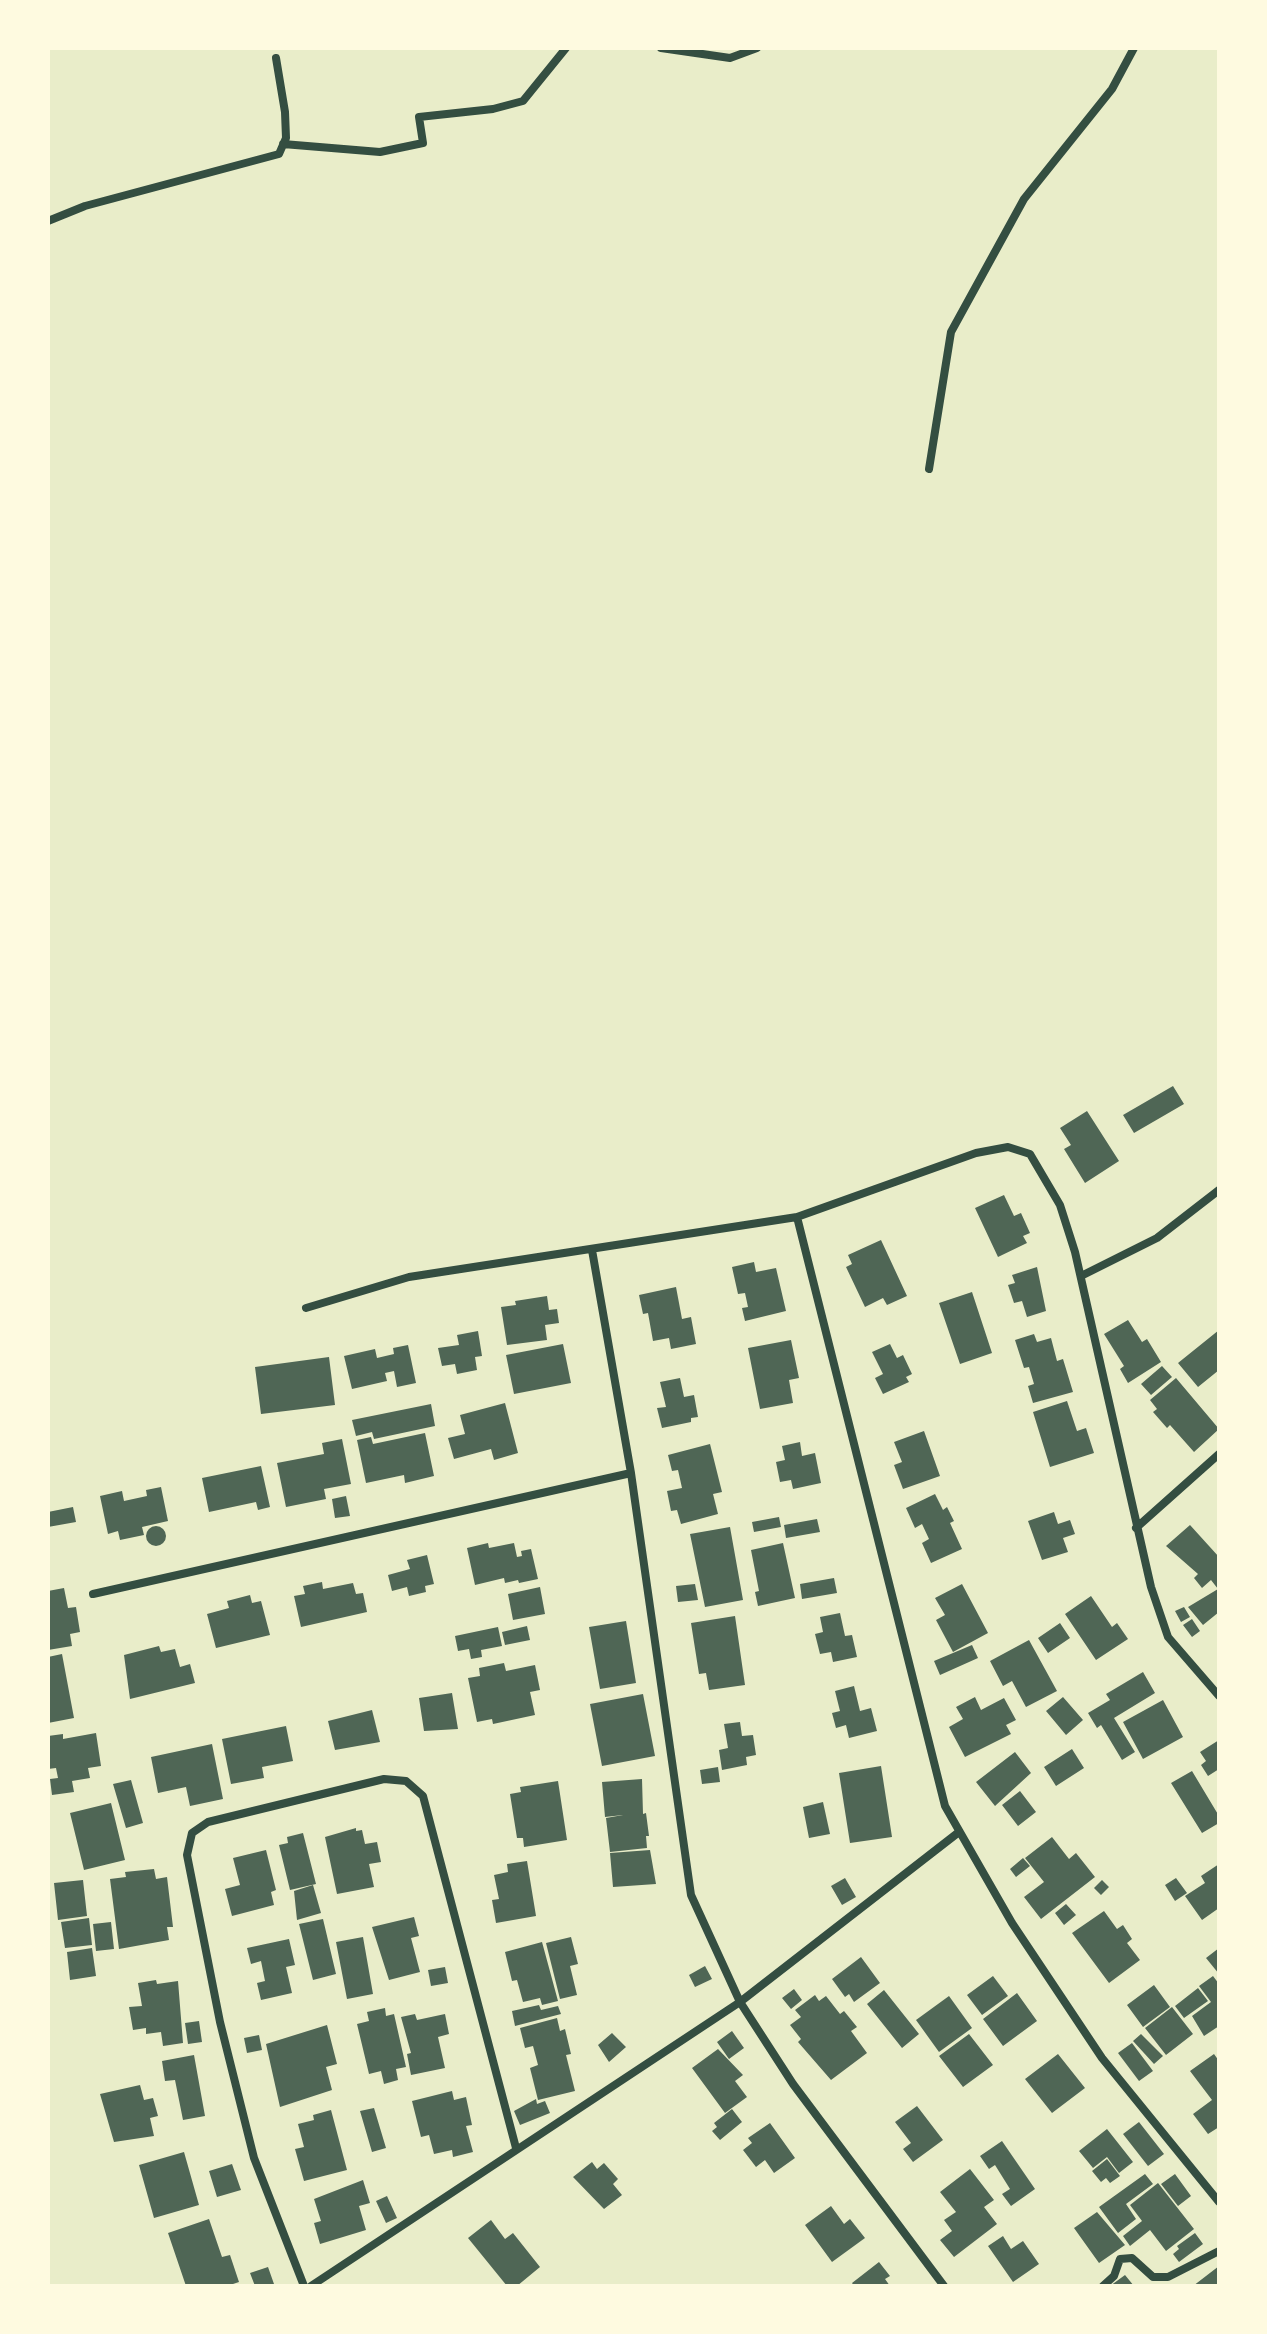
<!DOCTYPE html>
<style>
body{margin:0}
#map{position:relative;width:1267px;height:2334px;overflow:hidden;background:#e9edc9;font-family:Lora,serif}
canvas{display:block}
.frame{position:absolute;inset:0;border:50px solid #fefae0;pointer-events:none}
</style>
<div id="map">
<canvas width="1267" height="2334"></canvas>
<div class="frame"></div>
</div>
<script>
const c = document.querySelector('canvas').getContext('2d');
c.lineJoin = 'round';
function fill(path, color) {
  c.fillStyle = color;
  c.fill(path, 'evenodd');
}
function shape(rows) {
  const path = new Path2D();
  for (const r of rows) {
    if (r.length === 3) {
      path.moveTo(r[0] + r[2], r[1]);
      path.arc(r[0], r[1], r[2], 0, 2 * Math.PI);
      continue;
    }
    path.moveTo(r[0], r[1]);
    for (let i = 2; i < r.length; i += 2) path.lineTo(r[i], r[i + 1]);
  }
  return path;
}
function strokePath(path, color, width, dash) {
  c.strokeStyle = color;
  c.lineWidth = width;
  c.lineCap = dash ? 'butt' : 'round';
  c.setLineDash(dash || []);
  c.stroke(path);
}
fill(shape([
 [1173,1086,1184,1104,1134,1133,1123,1115],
 [1087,1111,1119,1161,1085,1183,1064,1149,1071,1145,1060,1128],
 [1004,1195,1014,1216,1021,1213,1030,1233,1023,1236,1027,1243,998,1257,975,1208],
 [881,1240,907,1296,887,1305,883,1298,865,1307,846,1267,852,1264,848,1255],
 [754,1262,756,1272,776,1268,786,1311,745,1321,742,1308,748,1307,745,1293,738,1294,732,1267],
 [1037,1267,1046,1311,1027,1317,1022,1301,1014,1303,1008,1285,1015,1283,1012,1275],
 [676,1287,682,1319,691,1317,696,1344,671,1349,669,1338,653,1341,648,1313,643,1314,639,1295],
 [972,1292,992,1353,960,1364,939,1303],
 [547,1296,549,1310,557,1309,559,1323,545,1325,547,1340,507,1345,501,1307,516,1305,515,1301],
 [1128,1320,1142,1342,1147,1339,1161,1362,1128,1383,1120,1369,1124,1366,1104,1334],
 [1219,1330,1219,1370,1198,1387,1178,1363],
 [478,1331,482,1356,475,1357,477,1370,457,1374,455,1364,442,1366,438,1348,459,1345,457,1335],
 [1034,1334,1037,1342,1051,1338,1057,1361,1063,1359,1073,1392,1033,1403,1028,1386,1034,1384,1029,1367,1024,1368,1015,1340],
 [791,1340,799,1378,789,1380,793,1403,760,1409,748,1348],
 [563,1344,571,1383,514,1394,506,1355],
 [890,1344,897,1358,903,1355,912,1374,906,1377,909,1382,883,1394,875,1378,883,1374,872,1352],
 [408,1345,416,1383,397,1387,394,1371,385,1373,387,1381,352,1389,344,1356,375,1349,377,1358,394,1354,393,1348],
 [329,1357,335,1405,261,1414,255,1367],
 [1162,1366,1172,1377,1151,1395,1141,1384],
 [680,1378,684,1397,694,1395,698,1417,691,1418,691,1422,662,1428,657,1408,666,1407,660,1382],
 [1176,1378,1219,1429,1194,1452,1170,1425,1167,1428,1153,1412,1157,1409,1150,1400],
 [1067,1401,1077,1431,1086,1428,1094,1453,1050,1467,1033,1412],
 [505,1403,518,1453,494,1460,491,1449,454,1459,448,1438,465,1434,460,1415],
 [431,1404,435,1426,374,1439,372,1432,356,1436,352,1420],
 [924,1431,940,1476,903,1489,894,1465,902,1462,894,1442],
 [425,1433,434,1476,405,1483,404,1475,366,1483,357,1440,371,1437,373,1444],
 [342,1439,351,1484,324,1489,326,1499,286,1507,277,1463,324,1454,322,1443],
 [800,1442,802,1456,815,1453,821,1483,793,1489,791,1480,780,1482,776,1462,785,1460,782,1446],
 [710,1444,722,1492,713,1494,718,1514,681,1524,677,1510,671,1511,667,1491,682,1488,678,1470,672,1471,668,1455],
 [261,1466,270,1507,258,1510,256,1502,209,1512,202,1478],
 [161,1487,168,1521,142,1527,144,1535,120,1540,118,1531,108,1534,100,1496,122,1491,124,1501,147,1496,146,1490],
 [935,1494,943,1510,947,1507,954,1521,950,1523,962,1549,931,1563,922,1543,929,1539,922,1524,915,1528,906,1508],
 [346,1496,350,1516,335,1518,332,1499],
 [73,1507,76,1522,48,1527,48,1512],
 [1054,1512,1058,1524,1070,1520,1075,1534,1063,1538,1068,1552,1042,1560,1028,1521],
 [779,1517,781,1527,754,1532,752,1522],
 [817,1519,820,1532,786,1538,784,1525],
 [1190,1525,1219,1557,1219,1612,1203,1625,1188,1607,1218,1589,1211,1580,1202,1588,1194,1578,1198,1574,1166,1546],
 [156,1536,10],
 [730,1527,743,1600,705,1607,690,1534],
 [488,1543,489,1548,514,1543,517,1557,522,1556,521,1551,531,1549,538,1579,519,1583,518,1580,505,1583,504,1578,475,1585,467,1548],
 [783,1543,795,1598,758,1606,755,1592,759,1591,751,1550],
 [427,1555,434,1584,425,1586,426,1592,409,1596,407,1587,392,1591,388,1575,410,1569,407,1560],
 [834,1578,837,1593,802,1599,800,1584],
 [322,1582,323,1589,353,1583,356,1594,363,1593,367,1612,301,1627,294,1596,305,1594,303,1586],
 [695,1584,698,1600,678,1602,676,1586],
 [962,1584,988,1633,953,1652,936,1620,945,1615,935,1598],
 [540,1587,545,1614,513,1620,508,1594],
 [64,1588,68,1608,76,1607,80,1632,70,1634,72,1646,48,1650,48,1591],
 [250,1595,252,1603,261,1601,270,1635,216,1648,207,1614,229,1608,227,1601],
 [1091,1596,1112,1627,1117,1623,1128,1639,1096,1660,1065,1614],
 [1184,1607,1190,1617,1181,1622,1175,1611],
 [840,1613,845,1636,852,1635,857,1657,833,1662,831,1652,820,1654,815,1634,823,1632,820,1617],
 [735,1616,745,1685,709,1690,706,1673,699,1674,691,1623],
 [1192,1619,1200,1631,1192,1637,1183,1625],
 [626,1621,636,1683,600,1689,589,1627],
 [1060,1623,1070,1638,1048,1653,1038,1638],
 [527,1626,530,1640,505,1645,502,1632],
 [498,1627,502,1646,481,1650,482,1657,471,1659,469,1649,458,1651,455,1636],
 [1029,1640,1057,1691,1026,1707,1012,1681,1003,1686,990,1661],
 [972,1645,978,1658,940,1675,934,1661],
 [159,1646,161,1652,175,1649,180,1667,190,1664,195,1683,130,1699,124,1655],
 [62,1654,74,1718,48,1723,48,1657],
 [504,1663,506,1671,535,1665,540,1690,530,1692,535,1715,493,1724,492,1719,477,1722,468,1678,480,1676,479,1668],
 [1143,1672,1155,1693,1114,1718,1135,1752,1122,1760,1101,1725,1097,1728,1088,1713,1110,1700,1106,1694],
 [854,1686,860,1711,871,1708,877,1731,849,1738,846,1725,836,1728,832,1713,840,1711,835,1691],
 [452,1693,458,1729,424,1731,419,1698],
 [643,1694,655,1756,602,1766,590,1704],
 [975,1697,981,1710,1004,1698,1016,1720,1006,1725,1011,1734,965,1757,949,1727,963,1719,956,1707],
 [1063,1697,1083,1720,1066,1735,1046,1711],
 [1163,1700,1183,1737,1143,1759,1123,1722],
 [372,1710,380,1742,335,1750,328,1721],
 [740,1722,742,1736,753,1735,756,1755,746,1757,747,1765,722,1770,719,1750,728,1748,724,1724],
 [286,1726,293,1761,262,1767,264,1778,231,1784,222,1739],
 [96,1733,101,1766,88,1768,90,1778,72,1781,74,1792,52,1795,50,1779,58,1778,56,1768,48,1769,48,1736,63,1734,63,1739],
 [1219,1740,1219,1769,1208,1776,1201,1765,1206,1761,1200,1752],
 [212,1744,223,1799,190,1806,186,1787,158,1793,151,1757],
 [1072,1749,1084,1768,1056,1786,1044,1767],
 [1015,1752,1031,1773,995,1806,976,1782],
 [881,1766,892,1837,850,1843,839,1773],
 [718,1767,720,1782,702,1784,700,1770],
 [1192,1771,1219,1816,1219,1823,1202,1833,1171,1783],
 [642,1779,643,1814,646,1813,649,1836,646,1836,647,1848,610,1852,606,1818,623,1815,605,1817,602,1782],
 [131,1780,143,1823,126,1828,113,1784],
 [558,1781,567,1840,524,1847,523,1838,517,1838,510,1794,521,1792,520,1787],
 [1020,1791,1036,1812,1018,1826,1002,1805],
 [823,1802,830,1834,809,1838,803,1807],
 [111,1803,125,1860,84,1870,70,1813],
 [356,1828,356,1831,362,1830,365,1844,377,1842,381,1862,369,1864,374,1887,337,1894,325,1837],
 [303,1833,316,1884,290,1890,279,1845,288,1843,287,1837],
 [1052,1837,1069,1859,1076,1853,1095,1877,1041,1919,1024,1897,1044,1882,1025,1858],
 [266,1850,276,1890,271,1892,274,1905,232,1916,225,1889,240,1885,233,1858],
 [650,1850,656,1884,613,1887,610,1853],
 [1023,1858,1030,1866,1016,1877,1010,1869],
 [527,1861,536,1916,496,1923,492,1900,499,1899,494,1875,508,1872,507,1864],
 [1219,1864,1219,1908,1202,1920,1185,1896,1205,1883,1201,1876],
 [154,1869,156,1879,167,1877,173,1927,167,1927,169,1940,119,1949,110,1879,126,1877,125,1872],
 [845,1878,856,1897,842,1905,831,1886],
 [1176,1878,1187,1893,1175,1901,1165,1885],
 [83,1880,87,1916,58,1920,54,1883],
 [1102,1880,1109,1887,1101,1895,1094,1888],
 [313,1885,321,1913,297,1920,294,1891],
 [1066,1904,1076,1915,1064,1925,1055,1913],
 [1104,1911,1117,1929,1123,1925,1132,1939,1127,1943,1140,1960,1109,1983,1072,1933],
 [414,1917,419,1936,411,1938,420,1972,389,1980,372,1927],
 [89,1918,92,1945,65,1948,61,1922],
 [323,1919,336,1974,313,1980,299,1924],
 [111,1922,114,1949,96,1951,93,1924],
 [363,1937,373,1994,347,1999,336,1942],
 [571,1937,578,1964,570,1966,577,1995,560,1999,546,1943],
 [289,1939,295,1965,286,1967,292,1993,261,2000,257,1983,265,1981,261,1961,251,1964,247,1948],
 [542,1942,558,2001,542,2005,540,1998,523,2002,517,1980,512,1981,505,1952],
 [92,1948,96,1976,70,1980,67,1952],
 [1219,1948,1219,1974,1206,1958],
 [861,1957,880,1983,854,2002,849,1994,845,1997,832,1979],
 [705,1966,712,1979,695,1987,689,1975],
 [445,1967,448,1983,431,1986,428,1970],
 [993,1976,1008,1996,982,2015,967,1995],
 [1213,1976,1219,1984,1219,2026,1204,2036,1192,2016,1211,2002,1199,1986],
 [156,1980,157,1984,178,1981,183,2043,163,2046,161,2032,146,2034,146,2028,133,2030,129,2007,142,2006,138,1983],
 [1154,1985,1170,2007,1143,2027,1127,2005],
 [1198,1988,1208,2001,1184,2018,1175,2006],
 [794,1989,802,2000,791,2009,782,1998],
 [884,1990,919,2034,902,2048,867,2004],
 [1017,1993,1037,2021,1003,2046,983,2019],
 [815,1995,819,2001,826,1996,840,2014,844,2011,857,2027,851,2031,867,2053,831,2080,798,2042,801,2039,790,2025,801,2017,795,2010],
 [949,1996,972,2028,939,2052,916,2020],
 [539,2005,541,2010,558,2006,561,2014,515,2026,512,2011],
 [1172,2007,1193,2034,1166,2055,1145,2028],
 [385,2008,386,2016,394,2014,406,2067,396,2069,398,2080,384,2084,381,2071,369,2074,357,2024,369,2021,367,2012],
 [415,2014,417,2020,445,2014,449,2034,438,2037,445,2068,411,2075,407,2054,411,2053,401,2017],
 [557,2018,560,2031,565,2029,571,2054,566,2055,575,2091,538,2100,530,2068,538,2065,533,2046,525,2048,520,2028],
 [199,2021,202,2042,188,2044,185,2023],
 [327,2025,337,2064,326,2067,332,2090,280,2107,266,2044],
 [732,2031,744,2048,729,2059,717,2042],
 [612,2033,626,2047,609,2062,598,2045],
 [969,2034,993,2065,963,2087,939,2056],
 [1141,2034,1163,2056,1154,2064,1133,2041],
 [259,2035,262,2050,247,2053,244,2038],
 [1132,2043,1153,2071,1139,2081,1118,2053],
 [718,2049,743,2075,735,2081,747,2097,725,2113,692,2068],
 [1058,2054,1085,2088,1052,2113,1025,2079],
 [1214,2054,1219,2061,1219,2127,1208,2134,1193,2114,1212,2100,1190,2071],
 [194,2055,205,2116,183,2120,175,2080,165,2081,162,2061],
 [140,2085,144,2100,153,2098,158,2116,150,2118,154,2136,114,2142,100,2094],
 [452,2091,454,2100,466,2097,472,2125,466,2126,473,2152,453,2157,452,2150,434,2154,429,2135,421,2137,412,2101],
 [536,2099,537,2104,545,2101,550,2113,520,2125,514,2111],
 [917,2106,943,2140,913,2162,903,2149,911,2143,895,2122],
 [374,2108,386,2148,372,2152,360,2111],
 [732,2109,742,2122,720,2140,712,2131,717,2127,714,2123],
 [331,2110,347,2170,304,2181,295,2149,304,2147,298,2124,314,2120,313,2115],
 [1139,2122,1164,2154,1148,2166,1123,2134],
 [770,2123,795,2158,774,2173,765,2160,756,2167,743,2150,752,2143,748,2138],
 [1107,2129,1133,2162,1119,2173,1107,2157,1093,2168,1079,2151],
 [1002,2141,1035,2189,1011,2206,1002,2194,1010,2189,995,2165,989,2169,980,2156],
 [184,2152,199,2205,154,2218,139,2165],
 [1107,2159,1120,2176,1110,2183,1106,2178,1101,2182,1092,2171],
 [592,2162,597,2169,604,2163,618,2179,613,2184,622,2195,604,2209,573,2177],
 [232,2164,241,2190,217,2197,209,2171],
 [970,2169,994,2200,984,2207,997,2224,954,2257,940,2240,952,2231,944,2220,956,2212,940,2192],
 [1145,2174,1153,2184,1126,2204,1136,2219,1118,2233,1099,2207],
 [1175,2174,1191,2196,1178,2206,1161,2184],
 [363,2180,370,2203,359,2206,366,2230,320,2244,314,2223,321,2221,314,2199],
 [1158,2183,1194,2229,1166,2251,1150,2230,1130,2246,1123,2236,1142,2221,1130,2205],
 [387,2196,397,2218,386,2223,376,2201],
 [831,2206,844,2224,850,2219,865,2238,832,2262,805,2225],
 [1097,2212,1125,2245,1099,2263,1074,2228],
 [209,2219,222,2257,230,2255,239,2282,227,2286,186,2286,168,2233],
 [491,2220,505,2239,513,2233,540,2267,517,2286,507,2286,468,2238],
 [1195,2233,1203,2244,1179,2262,1173,2254,1179,2249,1177,2246],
 [1003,2236,1011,2249,1023,2241,1039,2264,1013,2282,988,2246],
 [879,2262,890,2276,885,2279,890,2286,854,2286,852,2283],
 [1219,2266,1219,2286,1193,2286],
 [268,2267,274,2284,255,2286,250,2273],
 [1125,2275,1134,2286,1110,2286]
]), '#4f6655');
strokePath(shape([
 [661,48,730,58,757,48],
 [283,144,380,152,423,143,419,117,493,109,523,101,566,48],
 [48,221,85,206,279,154,286,138,285,112,276,58],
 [929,469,951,332,1024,199,1112,89,1134,48],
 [797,1217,945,1806,1012,1923,1102,2058,1219,2202],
 [592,1250,631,1473,691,1895,740,2002,793,2084,944,2286],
 [1081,1276,1157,1238,1219,1190],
 [306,1308,409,1277,797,1217,976,1153,1008,1147,1030,1154,1060,1205,1075,1252,1151,1587,1168,1637,1219,1696],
 [1136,1528,1219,1454],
 [93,1594,631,1473],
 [304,2286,254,2158,220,2022,187,1855,192,1833,208,1822,384,1779,406,1781,423,1796,516,2148],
 [311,2286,740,2002,959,1832],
 [1103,2286,1114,2276,1120,2259,1132,2258,1153,2277,1168,2277,1219,2251]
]), '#344e41', 8);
</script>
